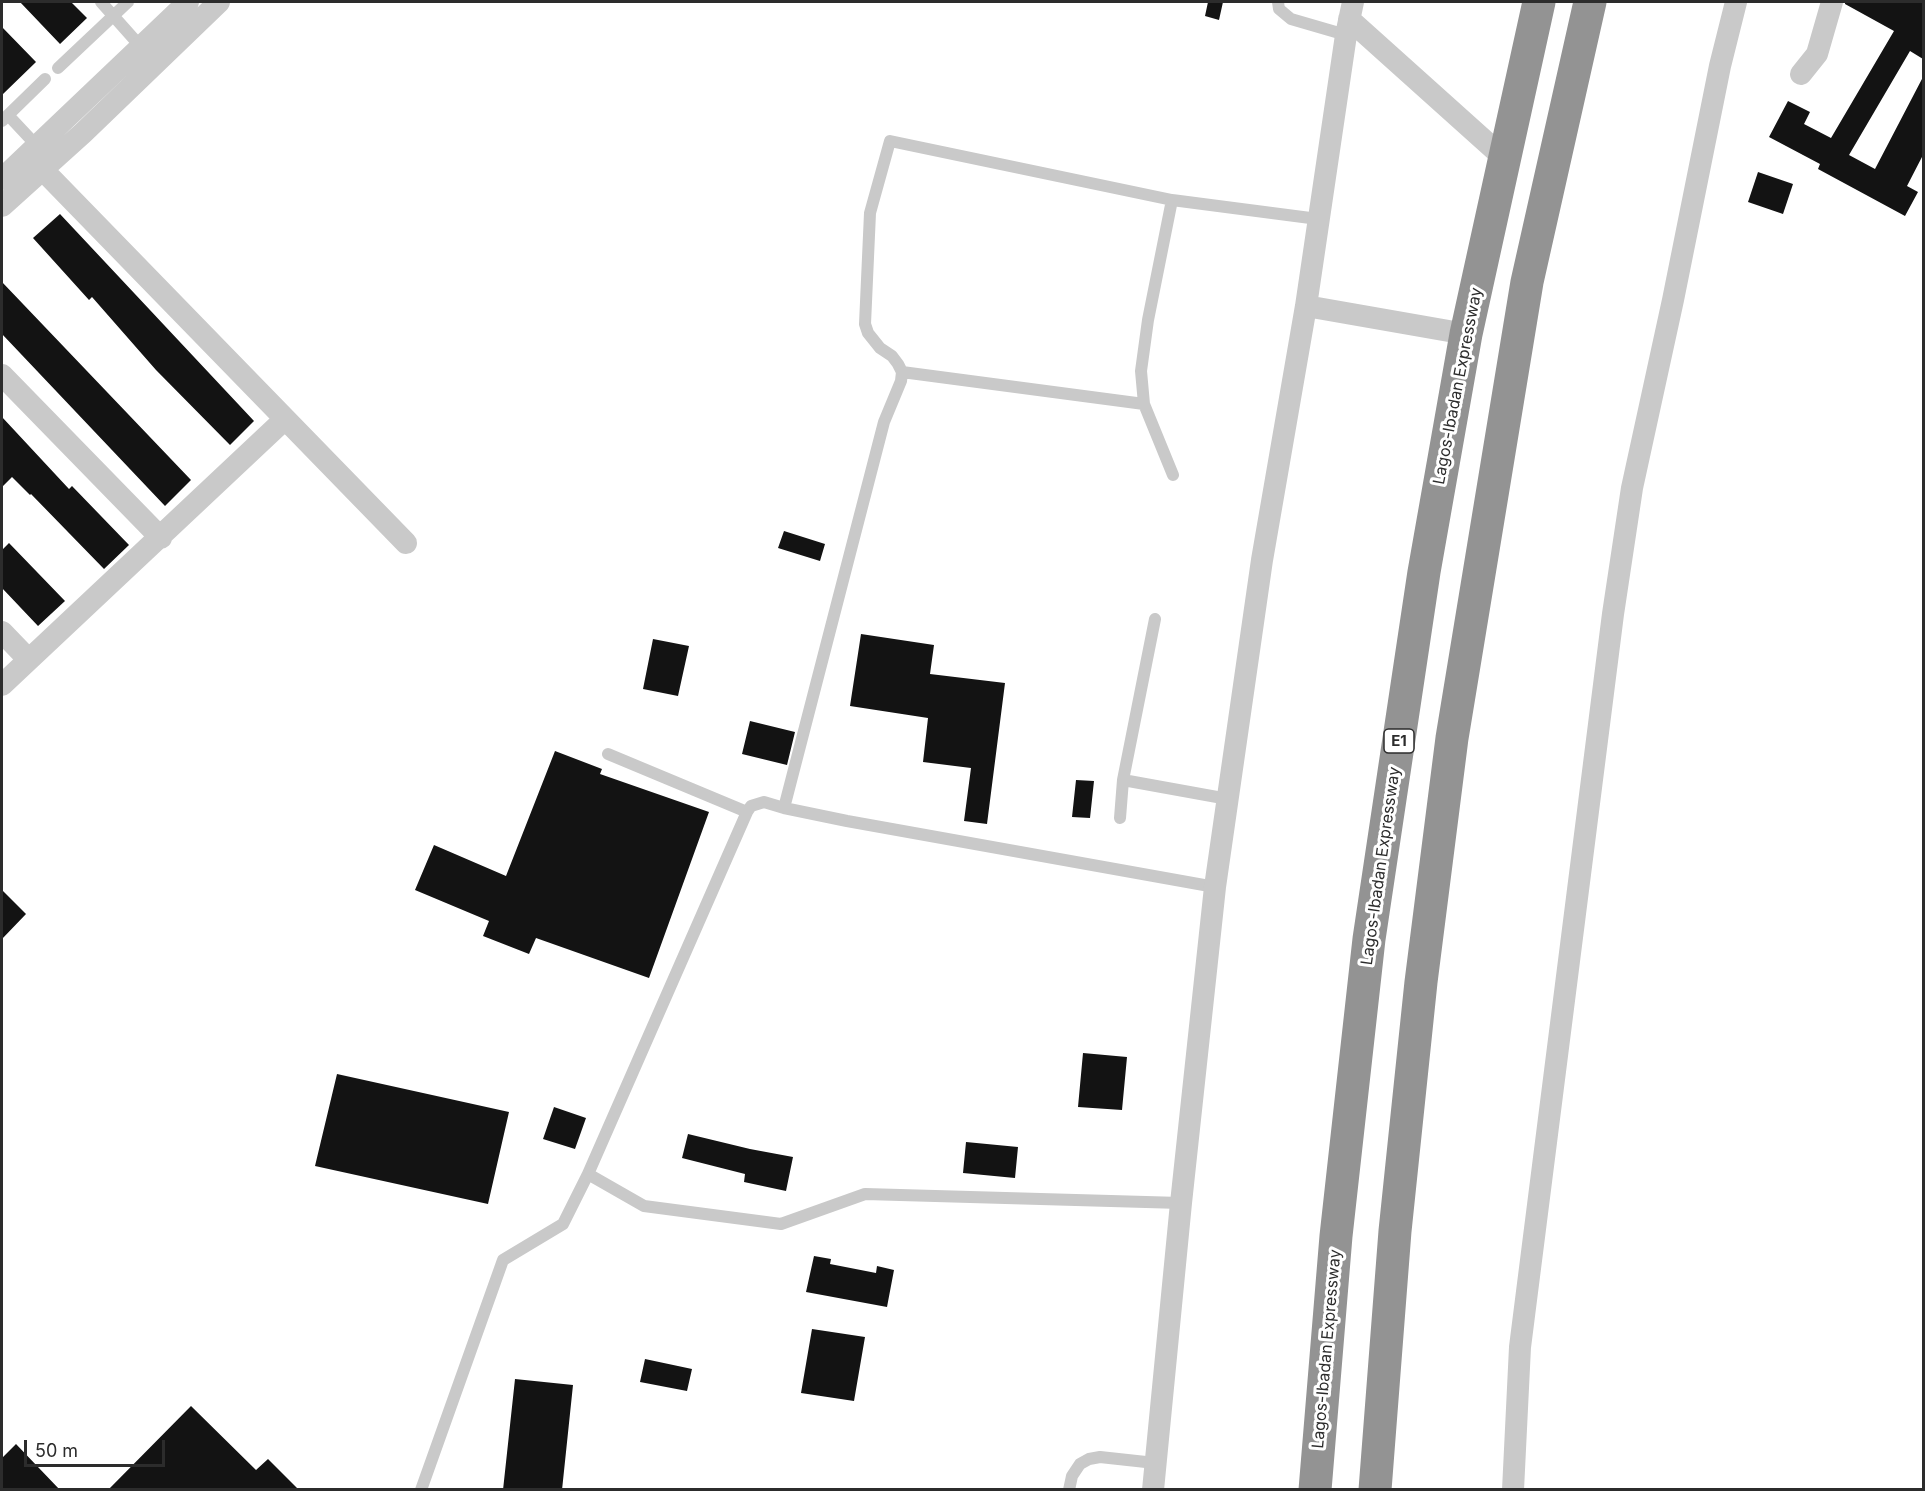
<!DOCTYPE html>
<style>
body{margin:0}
#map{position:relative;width:1925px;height:1491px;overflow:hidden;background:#fff;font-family:Inter,sans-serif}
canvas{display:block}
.frame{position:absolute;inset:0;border:3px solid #2c2c2c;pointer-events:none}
.scale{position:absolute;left:24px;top:1440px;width:141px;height:27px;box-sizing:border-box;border:3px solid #2c2c2c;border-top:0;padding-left:8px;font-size:18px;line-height:21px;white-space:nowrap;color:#2c2c2c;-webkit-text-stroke:4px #fff;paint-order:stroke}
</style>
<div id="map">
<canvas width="1925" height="1491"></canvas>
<div class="frame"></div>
<div class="scale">50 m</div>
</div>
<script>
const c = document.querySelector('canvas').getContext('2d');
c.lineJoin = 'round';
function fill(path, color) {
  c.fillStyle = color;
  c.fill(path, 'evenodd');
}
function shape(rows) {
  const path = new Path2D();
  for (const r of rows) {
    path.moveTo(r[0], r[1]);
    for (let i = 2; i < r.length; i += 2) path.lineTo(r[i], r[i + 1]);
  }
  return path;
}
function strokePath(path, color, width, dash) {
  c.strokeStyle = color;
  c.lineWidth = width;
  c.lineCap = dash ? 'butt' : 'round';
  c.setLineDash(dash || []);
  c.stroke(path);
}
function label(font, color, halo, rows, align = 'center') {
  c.font = font + ' Inter,sans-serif';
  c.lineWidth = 6;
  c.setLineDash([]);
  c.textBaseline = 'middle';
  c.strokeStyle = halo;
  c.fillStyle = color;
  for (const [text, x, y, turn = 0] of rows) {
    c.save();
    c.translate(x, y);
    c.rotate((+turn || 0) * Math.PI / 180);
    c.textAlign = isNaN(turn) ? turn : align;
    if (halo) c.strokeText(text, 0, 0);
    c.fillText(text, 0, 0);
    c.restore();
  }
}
fill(shape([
 [20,2,71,2,87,18,60,44],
 [1208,2,1223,2,1219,20,1205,16],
 [1845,2,1923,2,1923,59,1910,51,1849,155,1875,169,1923,77,1923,155,1907,186,1918,192,1905,216,1818,169,1820,164,1769,137,1788,101,1810,112,1804,124,1831,138,1894,31,1845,4],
 [2,27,36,62,2,95],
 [1758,172,1793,184,1783,214,1748,202],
 [60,214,254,421,230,445,156,370,92,297,89,300,33,238],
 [2,282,191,480,165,506,2,334],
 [2,417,69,489,72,486,129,545,104,569,31,494,30,495,12,477,2,487],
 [784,531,825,544,820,561,778,548],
 [9,543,65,601,38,626,2,588,2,550],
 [861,634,934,645,930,674,1005,683,987,824,964,821,971,768,923,762,928,718,850,706],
 [653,639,689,646,678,696,643,689],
 [750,721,795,732,787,765,742,754],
 [555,751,602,769,600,774,709,812,649,978,536,938,529,954,483,936,489,921,415,890,434,845,506,876],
 [1076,780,1094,781,1090,818,1072,817],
 [2,890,26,914,2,939],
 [1083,1053,1127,1057,1122,1110,1078,1107],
 [337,1074,509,1112,488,1204,315,1166],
 [554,1107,586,1118,575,1149,543,1139],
 [688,1134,750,1149,793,1157,786,1191,744,1182,745,1174,682,1158],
 [966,1142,1018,1147,1015,1178,963,1173],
 [814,1256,831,1259,830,1264,876,1273,877,1266,894,1270,887,1307,806,1292],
 [812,1329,865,1337,854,1401,801,1393],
 [645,1359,692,1369,687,1391,640,1382],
 [515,1379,573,1385,562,1490,503,1490],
 [191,1406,256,1470,268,1459,299,1490,108,1490],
 [16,1444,60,1490,2,1490,2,1458]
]), '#131313');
strokePath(shape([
 [101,2,141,47],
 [1278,2,1279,9,1291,19,1346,35],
 [58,68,128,2],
 [8,115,37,146],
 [2,121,45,79],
 [1172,200,1148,320,1141,371,1144,404,1173,475],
 [902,372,1144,404],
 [608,754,747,812],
 [1123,780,1228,799],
 [784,808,847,821,1215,887],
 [1120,818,1123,780,1155,619],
 [1181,1203,865,1194,781,1224,644,1206,588,1174,747,812,751,806,764,802,784,808,884,422,901,381,902,372,898,364,892,356,880,348,868,333,865,324,870,213,890,141,1172,200,1318,219],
 [421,1490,503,1260,563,1224,588,1174],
 [1069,1490,1072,1476,1080,1464,1089,1459,1100,1457,1155,1463]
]), '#c9c9c9', 12);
strokePath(shape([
 [1349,19,1505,159],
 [1801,74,1817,54,1832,2],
 [43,170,406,543],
 [2,179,188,2],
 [2,206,83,133,219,2],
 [1306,306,1466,334],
 [2,375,161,538],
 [2,632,28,659],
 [2,685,285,419],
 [1153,1490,1181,1203,1215,887,1262,560,1306,306,1346,35,1353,2],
 [1513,1490,1520,1347,1613,614,1632,488,1673,300,1720,66,1736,2]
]), '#c9c9c9', 22);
strokePath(shape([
 [1315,1490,1336,1236,1369,939,1424,572,1466,334,1539,2],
 [1375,1490,1395,1231,1421,982,1452,738,1527,282,1590,2]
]), '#939393', 33);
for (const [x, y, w] of [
 [1399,741,30]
]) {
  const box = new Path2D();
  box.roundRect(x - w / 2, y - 12, w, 24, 4.5);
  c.fillStyle = '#fff';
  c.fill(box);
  strokePath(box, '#2c2c2c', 1.5);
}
label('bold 15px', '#2c2c2c', null, [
 ["E1",1399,741]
]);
label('16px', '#2c2c2c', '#fff', [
 ["Lagos-Ibadan Expressway",1458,386,-79],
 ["Lagos-Ibadan Expressway",1381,866,-82],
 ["Lagos-Ibadan Expressway",1327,1349,-85]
]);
</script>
